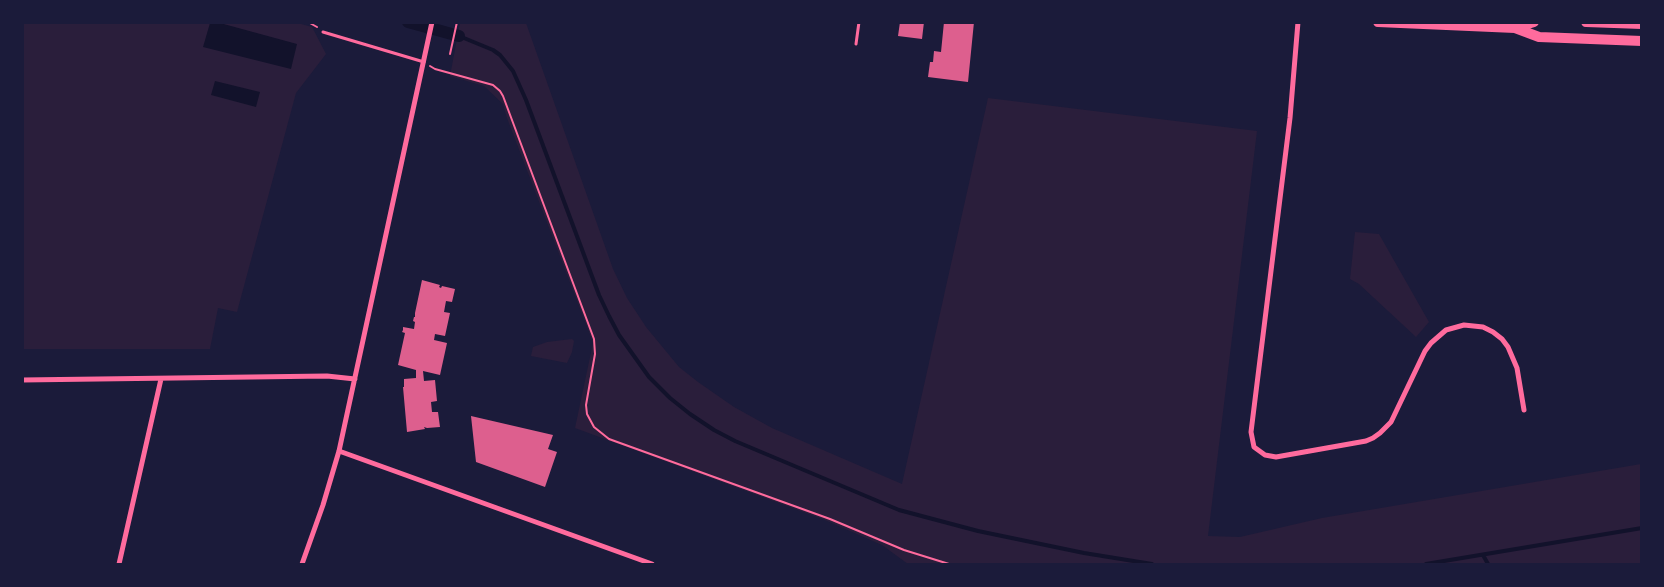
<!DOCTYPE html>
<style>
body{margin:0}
#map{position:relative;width:1664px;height:587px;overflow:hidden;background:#1b1b3a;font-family:"Sofia Sans Condensed",sans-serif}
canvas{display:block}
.frame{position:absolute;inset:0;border:24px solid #1b1b3a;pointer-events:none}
</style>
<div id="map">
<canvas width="1664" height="587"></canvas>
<div class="frame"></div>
</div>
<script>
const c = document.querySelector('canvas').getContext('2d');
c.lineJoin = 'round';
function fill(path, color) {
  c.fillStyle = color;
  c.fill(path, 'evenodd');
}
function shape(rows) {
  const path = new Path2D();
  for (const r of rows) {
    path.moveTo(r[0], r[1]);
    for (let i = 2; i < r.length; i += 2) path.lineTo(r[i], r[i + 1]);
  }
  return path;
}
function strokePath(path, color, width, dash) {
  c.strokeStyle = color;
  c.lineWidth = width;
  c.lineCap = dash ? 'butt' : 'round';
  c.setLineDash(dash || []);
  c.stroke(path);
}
fill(shape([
 [294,22,312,27,326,54,296,93,237,312,218,308,210,349,23,349,23,23],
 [460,23,526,23,613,269,627,298,646,327,679,367,698,382,734,407,772,428,902,484,988,98,1257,131,1208,536,1240,537,1322,518,1641,464,1641,564,908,564,882,545,825,520,575,428,593,343,591,337,507,118,503,104,484,86,450,76],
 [1355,232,1379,234,1429,322,1416,337,1359,284,1350,279],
 [572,339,574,341,572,352,567,363,531,356,533,347,547,342]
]), '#2a1e3b');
fill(shape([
 [210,23,220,23,297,44,291,69,203,47],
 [215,81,260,92,256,107,211,95]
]), '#12122b');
strokePath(shape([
 [459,36,493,50,500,55,513,71,526,100,599,295,609,316,619,335,649,377,670,398,690,414,714,430,735,441,899,510,978,531,1084,553,1152,564],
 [1483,555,1488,564],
 [1426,564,1642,528]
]), '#12122b', 4);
strokePath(shape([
 [408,22,459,36]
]), '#12122b', 12);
fill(shape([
 [900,22,924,22,922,39,898,36],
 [944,22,974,22,968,82,928,77,930,62,933,62,934,51,941,52],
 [422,280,440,285,439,287,441,288,442,286,455,289,452,302,446,301,444,312,450,313,445,336,435,334,434,340,447,343,440,375,423,371,424,381,435,380,437,401,431,402,432,412,438,412,440,427,427,428,424,427,425,429,407,432,403,387,404,387,404,379,416,378,416,370,398,365,405,333,402,332,403,330,403,327,414,329,415,322,413,321,414,317,415,317,415,313],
 [471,416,553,435,548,449,557,452,545,487,476,462]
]), '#dd5f8e');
strokePath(shape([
 [308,22,317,27],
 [450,54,457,22],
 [430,66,435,69,493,85,500,91,503,96,594,339,595,354,586,405,587,414,594,427,609,439,830,519,904,550,949,564]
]), '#ff6b9d', 2);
strokePath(shape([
 [323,32,424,62],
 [856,44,859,22]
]), '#ff6b9d', 3);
strokePath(shape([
 [1298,22,1290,118,1251,432,1254,447,1265,455,1276,457,1366,441,1373,438,1380,433,1391,422,1425,351,1431,343,1446,330,1464,325,1483,327,1493,332,1502,339,1508,347,1517,368,1524,410],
 [22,380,327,376,355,379],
 [339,451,652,564],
 [119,564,161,379],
 [302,564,323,505,339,451,432,22]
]), '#ff6b9d', 5);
strokePath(shape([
 [1378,22,1515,28,1539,37,1642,41],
 [1586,22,1642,24],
 [1515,28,1534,22]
]), '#ff6b9d', 10);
</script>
